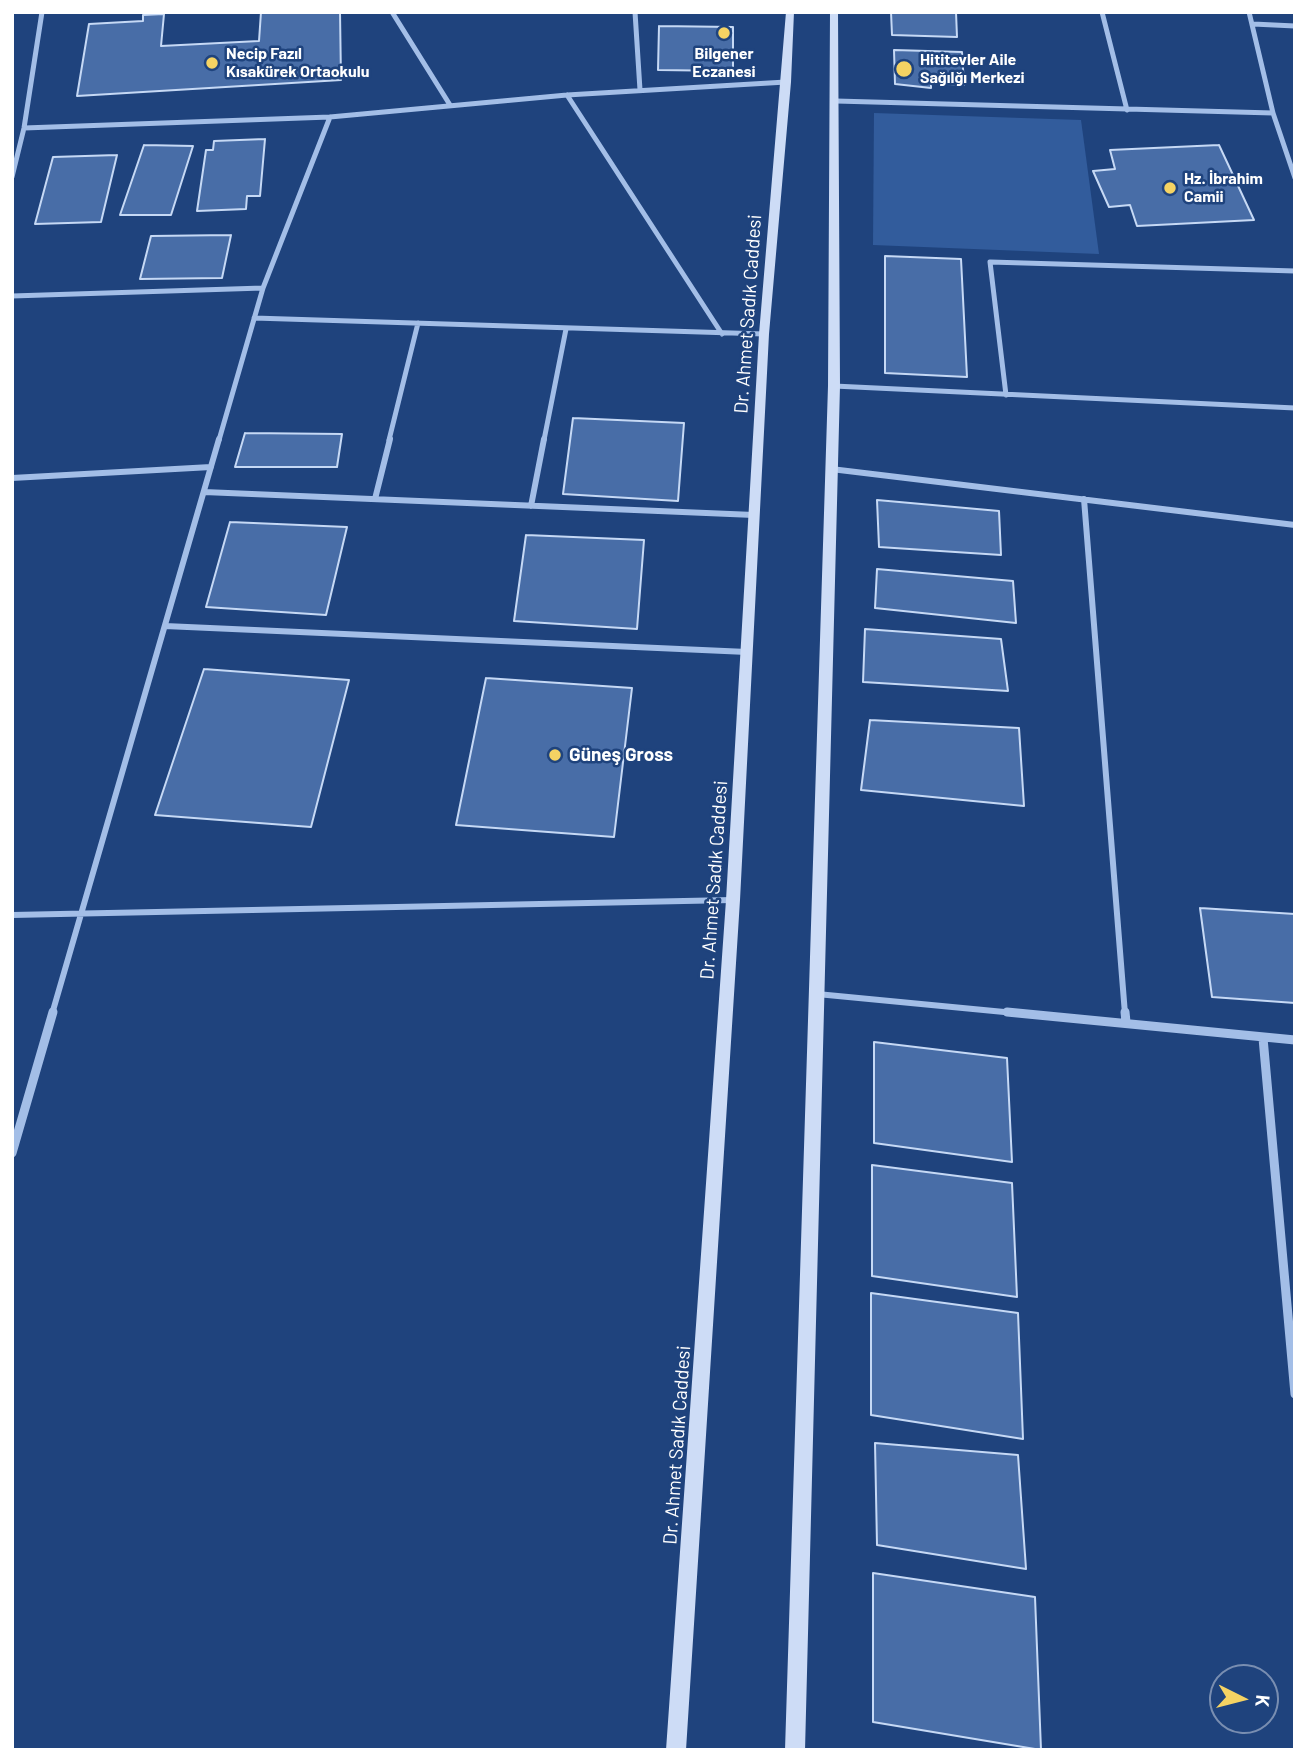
<!DOCTYPE html>
<meta charset="utf-8">
<style>
body{margin:0}
#map{position:relative;width:1307px;height:1762px;overflow:hidden;background:#1f437d;font-family:Barlow,sans-serif}
canvas{display:block}
.frame{position:absolute;inset:0;border:14px solid #fff;pointer-events:none}
.north{position:absolute;left:1209px;top:1664px;width:70px;height:70px;box-sizing:border-box;background:#1f437d;border:2px solid #798eb1;border-radius:50%;rotate:96deg;font-size:19px;font-weight:700;line-height:28px;text-align:center;color:#fff}
.north::after{content:'';display:block;margin:auto;width:24px;height:32px;background:#f5d363;clip-path:polygon(50% 0,100% 100%,50% 72%,0 100%)}
</style>
<div id="map">
<canvas width="1307" height="1762"></canvas>
<div class="frame"></div>
<div class="north">K</div>
</div>
<script>
const c = document.querySelector('canvas').getContext('2d');
c.lineJoin = 'round';
function fill(path, color) {
  c.fillStyle = color;
  c.fill(path, 'evenodd');
}
function shape(rows) {
  const path = new Path2D();
  for (const r of rows) {
    path.moveTo(r[0], r[1]);
    for (let i = 2; i < r.length; i += 2) path.lineTo(r[i], r[i + 1]);
  }
  return path;
}
function strokePath(path, color, width, dash) {
  c.strokeStyle = color;
  c.lineWidth = width;
  c.lineCap = dash ? 'butt' : 'round';
  c.setLineDash(dash || []);
  c.stroke(path);
}
function label(font, color, halo, rows, align = 'center') {
  c.font = font + ' Barlow,sans-serif';
  c.lineWidth = 5;
  c.setLineDash([]);
  c.textBaseline = 'middle';
  c.strokeStyle = halo;
  c.fillStyle = color;
  for (const [text, x, y, turn = 0] of rows) {
    c.save();
    c.translate(x, y);
    c.rotate((+turn || 0) * Math.PI / 180);
    c.textAlign = isNaN(turn) ? turn : align;
    if (halo) c.strokeText(text, 0, 0);
    c.fillText(text, 0, 0);
    c.restore();
  }
}
fill(shape([
 [874,113,1081,120,1099,254,873,245]
]), '#325c9c');
const building = shape([
 [261,12,340,12,341,80,77,96,89,24,143,21,143,15,164,14,161,46,259,41,261,12],
 [891,12,956,12,957,37,892,35,891,12],
 [659,26,733,27,733,71,658,70,659,26],
 [894,50,962,52,964,85,931,83,931,88,895,84,894,50],
 [265,139,260,196,247,196,246,209,197,211,206,150,213,150,214,141,265,139],
 [144,145,193,146,171,215,120,215,144,145],
 [1219,145,1254,220,1137,226,1130,205,1109,207,1093,171,1115,169,1110,150,1219,145],
 [117,155,101,222,35,224,53,157,117,155],
 [231,235,222,278,140,279,151,236,231,235],
 [885,256,961,259,967,377,885,373,885,256],
 [573,418,684,423,678,501,563,494,573,418],
 [245,433,342,434,337,467,235,467,245,433],
 [877,500,999,511,1001,555,879,547,877,500],
 [230,522,347,527,326,615,206,607,230,522],
 [526,535,644,540,637,629,514,621,526,535],
 [877,569,1013,581,1016,623,875,608,877,569],
 [865,629,1001,639,1008,691,863,682,865,629],
 [204,669,349,680,311,827,155,815,204,669],
 [486,678,632,688,614,837,456,825,486,678],
 [870,720,1019,728,1024,806,861,790,870,720],
 [1200,908,1295,914,1295,1003,1212,997,1200,908],
 [874,1042,1007,1058,1012,1162,874,1143,874,1042],
 [872,1165,1012,1183,1017,1297,872,1276,872,1165],
 [871,1293,1018,1313,1023,1439,871,1415,871,1293],
 [875,1443,1018,1455,1026,1569,877,1545,875,1443],
 [873,1573,1035,1597,1041,1750,873,1722,873,1573]
]);
fill(building, '#486da7');
strokePath(building, '#c6d9f5', 2);
strokePath(shape([
 [392,12,450,105],
 [635,12,640,90],
 [1102,12,1127,110],
 [1249,12,1273,113,1295,178],
 [1253,24,1295,26],
 [567,95,722,334],
 [836,101,1273,113],
 [24,128,330,117,567,95,786,82],
 [12,177,24,128,42,12],
 [12,296,263,288],
 [254,318,764,334],
 [834,386,1295,408],
 [1006,395,990,262,1295,271],
 [219,440,263,288,330,117],
 [389,440,418,323],
 [544,440,566,329]
]), '#a3bee7', 5);
strokePath(shape([
 [831,469,1295,525],
 [12,478,211,467],
 [204,492,754,515],
 [375,499,390,439],
 [1084,499,1125,1014],
 [531,506,544,439],
 [165,626,747,652],
 [12,915,732,900],
 [817,994,1025,1014],
 [52,1014,219,439]
]), '#a3bee7', 6);
strokePath(shape([
 [1007,1012,1295,1040],
 [1125,1012,1126,1022],
 [1263,1038,1295,1394],
 [12,1153,53,1012]
]), '#a3bee7', 9);
fill(shape([
 [786,12,794,12,791,82,769,334,740,900,686,1750,666,1750,726,900,759,334,786,12],
 [830,12,838,12,840,386,805,1750,785,1750,828,386,830,12]
]), '#cddcf6');
for (const [x, y, r, color] of [
 [724,33,7,"#f5d363"],
 [212,63,7,"#f5d363"],
 [904,69,9,"#f5d363"],
 [1170,188,7,"#f5d363"],
 [555,755,7,"#f5d363"]
]) {
  const dot = new Path2D();
  dot.arc(x, y, r, 0, 2 * Math.PI);
  c.fillStyle = color;
  c.fill(dot);
  strokePath(dot, '#1f437d', 2.5);
}
label('bold 16px', '#fff', '#1f437d', [
 ["Necip Fazıl",226,54],
 ["Kısakürek Ortaokulu",226,72],
 ["Bilgener",724,54,"center"],
 ["Eczanesi",724,72,"center"],
 ["Hititevler Aile",920,60],
 ["Sağılğı Merkezi",920,78],
 ["Hz. İbrahim",1184,179],
 ["Camii",1184,197]
], 'left');
label('19px', '#fff', '#1f437d', [
 ["Dr. Ahmet Sadık Caddesi",748,314,-86],
 ["Dr. Ahmet Sadık Caddesi",714,880,-86],
 ["Dr. Ahmet Sadık Caddesi",677,1445,-86]
]);
label('bold 19px', '#fff', '#1f437d', [
 ["Güneş Gross",569,755]
], 'left');
</script>
